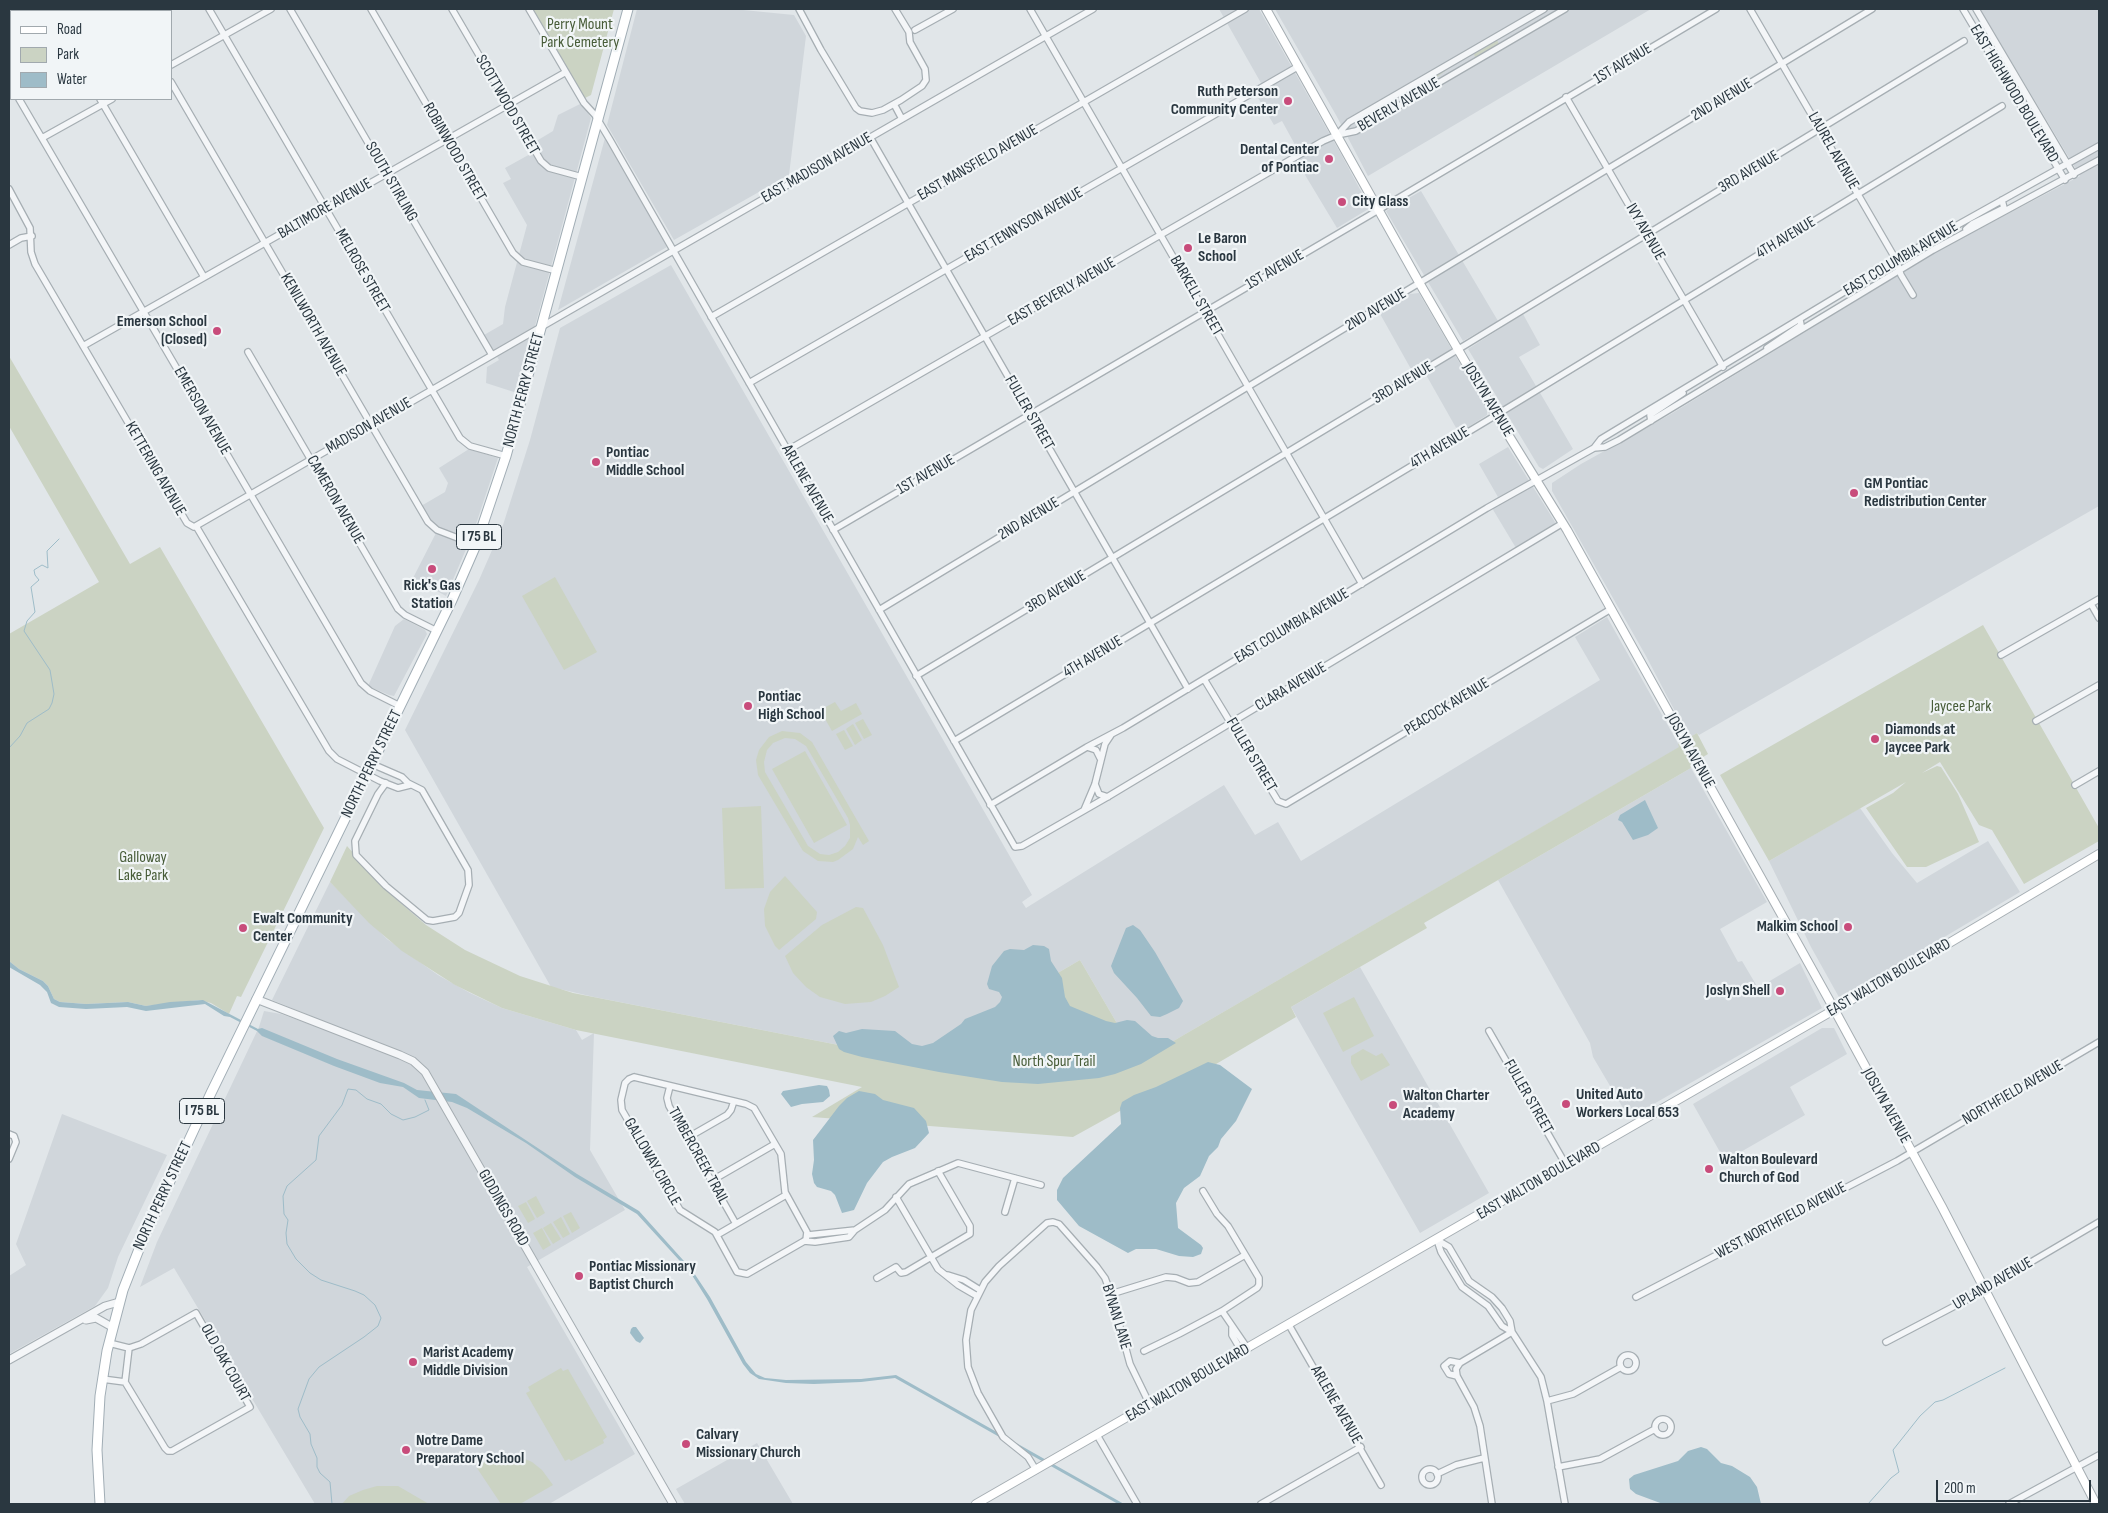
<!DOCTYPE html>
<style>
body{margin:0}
#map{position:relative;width:2108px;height:1513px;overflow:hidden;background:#e1e6e9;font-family:"Sofia Sans Condensed",sans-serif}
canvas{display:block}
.frame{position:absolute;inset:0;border:10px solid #2a3740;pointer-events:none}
.legend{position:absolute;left:10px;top:10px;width:162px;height:90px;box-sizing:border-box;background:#f1f5f7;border:1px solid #a1a9ae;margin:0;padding:6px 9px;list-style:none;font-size:15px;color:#2a3740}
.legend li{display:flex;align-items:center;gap:10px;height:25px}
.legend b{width:25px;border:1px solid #a1a9ae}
.scale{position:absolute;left:1936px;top:1480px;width:155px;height:22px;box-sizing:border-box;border:2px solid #2a3740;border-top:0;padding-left:6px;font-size:15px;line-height:18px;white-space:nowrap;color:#2a3740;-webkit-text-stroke:4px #f1f5f7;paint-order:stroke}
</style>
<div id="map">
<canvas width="2108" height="1513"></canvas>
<div class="frame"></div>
<ul class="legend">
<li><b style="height:6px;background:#fff"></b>Road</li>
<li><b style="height:14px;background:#cbd3c3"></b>Park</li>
<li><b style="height:14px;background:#9ebcc8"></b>Water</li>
</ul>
<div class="scale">200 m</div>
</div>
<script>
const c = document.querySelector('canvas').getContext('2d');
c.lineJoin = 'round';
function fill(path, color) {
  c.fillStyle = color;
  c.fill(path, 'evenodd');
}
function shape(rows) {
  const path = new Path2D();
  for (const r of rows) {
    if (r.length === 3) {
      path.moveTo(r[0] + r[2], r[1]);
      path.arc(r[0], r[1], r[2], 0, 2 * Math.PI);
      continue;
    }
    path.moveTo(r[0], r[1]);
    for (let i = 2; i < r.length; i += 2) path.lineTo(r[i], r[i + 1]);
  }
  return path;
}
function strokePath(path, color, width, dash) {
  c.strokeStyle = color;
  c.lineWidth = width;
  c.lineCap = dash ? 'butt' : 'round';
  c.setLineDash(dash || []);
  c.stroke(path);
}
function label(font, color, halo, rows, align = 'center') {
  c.font = font + ' "Sofia Sans Condensed",sans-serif';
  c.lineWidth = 4.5;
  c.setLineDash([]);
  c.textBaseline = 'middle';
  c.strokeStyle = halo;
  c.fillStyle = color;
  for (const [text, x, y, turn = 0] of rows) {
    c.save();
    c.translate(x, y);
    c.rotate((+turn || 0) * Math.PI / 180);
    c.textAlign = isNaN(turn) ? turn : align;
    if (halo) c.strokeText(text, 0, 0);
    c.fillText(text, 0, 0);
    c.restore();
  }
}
fill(shape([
 [637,9,733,9,794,15,806,36,789,175,674,240,607,125],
 [1219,9,1259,9,1341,154,1370,208,1337,228,1293,155,1299,152,1282,121,1274,125,1253,89,1261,83],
 [1275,9,1651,9,1368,176,1336,115],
 [1980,9,2099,9,2099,506,1699,735,1697,733,1689,738,1646,656,1552,491,1552,483,1581,464,1671,414,1941,249,2080,176],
 [582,103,591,118,517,393,486,383,487,367,499,360,484,335,503,324,505,307,527,225,503,183,511,179,505,168,532,153,528,146,553,131,558,115],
 [605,138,667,247,558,310],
 [1421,191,1498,321,1463,341,1386,211],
 [671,265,1032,895,1022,902,1026,908,1224,785,1255,835,1278,822,1301,861,1600,680,1575,637,1607,617,1680,747,1139,1061,1080,960,910,1059,594,997,551,987,405,730,479,580,503,525,530,440,560,328],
 [1419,293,1487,410,1487,415,1459,433,1425,373,1416,378,1379,312,1410,294],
 [1523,314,1540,345,1519,357,1573,449,1543,469,1539,467,1468,349],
 [1508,447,1555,522,1553,527,1516,548,1489,503,1498,497,1479,464],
 [469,449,498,458,473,533,446,596,413,578,436,533,421,506,445,492,448,483,439,468],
 [404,619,425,630,427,634,394,696,389,695,368,686,395,626],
 [1691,768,1767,902,1720,929,1738,962,1742,961,1758,988,1800,963,1822,1008,1629,1118,1593,1057,1590,1043,1498,880],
 [1860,808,1892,853,1917,883,1988,841,2020,892,1840,999,1811,947,1769,861],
 [330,882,387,939,438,975,470,993,502,1008,576,1030,582,1040,594,1033,590,1150,625,1210,527,1267,635,1454,549,1504,315,1504,174,1268,140,1287,157,1242,259,1027,264,1011,281,1014,317,1027,321,1020,272,1000],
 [1360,967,1489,1193,1420,1233,1291,1007],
 [1822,1028,1834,1028,1847,1054,1790,1087,1805,1115,1725,1161,1693,1104],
 [62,1114,167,1155,118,1257,108,1288,95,1306,9,1354,9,1276,26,1265,16,1244],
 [757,1443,793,1504,685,1504,676,1489]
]), '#d0d6db');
fill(shape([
 [533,9,614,9,591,95,585,98],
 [1497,40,1499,44,1475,57,1474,54],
 [1452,66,1418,91,1354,128,1401,100,1421,84],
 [9,356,130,564,160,547,324,828,241,997,237,996,229,1014,211,1003,199,1000,146,1006,128,1002,86,1004,60,1002,54,999,48,986,43,981,19,969,9,961,9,634,99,582,9,426],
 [555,577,597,652,564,670,522,596],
 [1983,625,2099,828,2099,841,2024,884,1992,830,1979,825,1940,762,1922,773,1937,766,1941,767,1958,794,1979,842,1926,867,1907,867,1866,808,1893,793,1906,782,1769,861,1720,775],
 [835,702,841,711,856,703,862,714,832,731,820,710],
 [863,719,872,735,864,739,855,723],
 [853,724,862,740,855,745,846,729],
 [844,730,853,746,845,750,836,734],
 [782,731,800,733,812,742,869,841,863,845,858,837,853,849,838,860,833,862,818,861,803,851,758,775,756,760,759,750,769,737],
 [785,738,795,739,806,746,848,818,850,825,850,838,845,846,838,852,829,855,820,854,808,846,765,772,764,762,767,750,773,743],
 [1697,733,1708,754,1690,765,1691,768,1424,923,1427,928,1291,1007,1296,1017,1160,1097,1156,1091,1073,1137,812,1117,862,1087,576,1030,502,1008,455,985,402,951,369,923,330,882,347,846,389,893,426,925,465,950,520,976,573,993,910,1059,1080,960,1139,1061,1679,747,1678,744],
 [805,751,847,825,814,843,772,769],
 [761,806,764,888,725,889,722,808],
 [785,876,817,912,816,919,779,950,775,946,765,926,764,909,770,892],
 [856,907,863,908,883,945,899,987,885,996,871,1002,845,1004,820,997,806,987,793,973,785,956,822,925],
 [1354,997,1374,1036,1343,1052,1323,1013],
 [1363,1049,1376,1056,1382,1053,1390,1065,1361,1081,1351,1063,1351,1056],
 [536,1196,545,1213,537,1218,527,1201],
 [526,1202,535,1219,528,1223,518,1206],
 [571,1212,580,1228,572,1233,563,1216],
 [561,1217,570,1234,563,1238,553,1222],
 [551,1223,561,1239,553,1244,543,1228],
 [542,1228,551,1245,543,1250,533,1233],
 [561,1368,563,1371,568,1369,607,1437,603,1440,604,1443,571,1461,569,1459,565,1461,526,1393,530,1391,528,1387],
 [501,1456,518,1456,532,1462,542,1470,553,1485,520,1504,501,1504,477,1468,487,1460],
 [377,1486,398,1486,429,1504,342,1504,349,1496,363,1490]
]), '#cbd3c3');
fill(shape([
 [1645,800,1658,828,1648,835,1633,840,1622,822,1618,820,1620,815],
 [1133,925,1140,930,1155,952,1183,1001,1179,1008,1167,1014,1160,1017,1151,1016,1137,998,1114,973,1111,966,1126,928],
 [1033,945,1044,946,1049,949,1051,961,1062,978,1065,997,1070,1006,1106,1021,1115,1023,1127,1020,1135,1021,1152,1036,1158,1038,1168,1038,1176,1043,1141,1064,1115,1074,1099,1078,1038,1084,1002,1082,939,1072,862,1057,844,1052,839,1049,833,1036,839,1031,846,1033,862,1029,895,1031,912,1044,922,1046,933,1043,961,1024,965,1019,995,1007,1000,1002,1002,997,999,992,989,989,987,984,992,966,1004,951,1010,949,1024,950],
 [9,961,19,969,43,981,48,986,54,999,60,1002,86,1004,128,1002,146,1006,170,1002,203,1000,258,1029,262,1028,337,1059,404,1083,417,1090,456,1094,577,1174,639,1211,692,1270,710,1297,746,1362,756,1374,765,1378,786,1380,861,1379,896,1375,1124,1504,1118,1504,895,1378,861,1382,814,1384,786,1383,759,1379,750,1373,743,1364,707,1299,690,1272,637,1214,575,1177,526,1143,467,1108,452,1102,419,1098,403,1087,380,1083,334,1066,262,1036,257,1031,230,1017,224,1016,205,1004,146,1011,127,1007,86,1009,59,1007,51,1003,47,992,40,985,9,967],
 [1208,1062,1220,1065,1252,1089,1236,1121,1221,1139,1218,1147,1209,1156,1200,1176,1184,1188,1176,1203,1178,1228,1201,1245,1203,1248,1201,1254,1193,1257,1179,1256,1156,1249,1136,1249,1128,1253,1079,1226,1057,1200,1057,1190,1063,1178,1121,1124,1120,1108,1122,1102,1134,1095,1156,1087],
 [819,1085,827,1086,829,1090,830,1096,823,1102,802,1104,791,1107,781,1094,783,1091],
 [859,1091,875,1094,883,1100,914,1108,926,1121,929,1133,915,1148,892,1157,883,1162,867,1183,854,1210,842,1213,835,1195,831,1191,817,1187,814,1183,812,1174,814,1160,813,1140,839,1106,847,1098],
 [633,1327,636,1327,644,1338,640,1343,636,1341,630,1333,631,1329],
 [1701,1447,1707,1449,1721,1463,1732,1466,1750,1477,1757,1487,1761,1504,1663,1504,1636,1494,1630,1489,1629,1479,1634,1475,1678,1461,1688,1451]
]), '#9ebcc8');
strokePath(shape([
 [9,748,20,736,27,723,49,709,52,703,54,694,50,670,24,631,27,621,35,612,31,587,39,580,35,575,34,570,42,565,48,568,47,551,59,539],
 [332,1504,330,1482,320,1473,317,1467,317,1458,311,1444,310,1434,300,1417,298,1409,309,1379,319,1367,364,1337,378,1326,381,1318,375,1305,364,1295,355,1291,321,1280,310,1273,296,1259,287,1244,286,1233,288,1220,284,1214,283,1196,287,1186,316,1160,319,1136,342,1105,348,1089,356,1090,367,1099,381,1104,391,1114,403,1120,415,1117,429,1110,425,1100],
 [1868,1504,1891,1478,1899,1472,1893,1450,1920,1416,1935,1402,1943,1400,2005,1368]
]), '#9ebcc8', 1);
const minor = shape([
 [48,9,49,11],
 [129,9,130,11],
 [209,9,460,438,470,446,506,456],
 [290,9,492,355],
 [371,9,513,253,523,262,557,271],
 [452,9,541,161,549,168,582,177],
 [529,9,584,103,595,115,610,140,1015,847,1022,846,1109,796,1563,523],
 [799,9,821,50,856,108,860,111,872,113,883,110,901,100,922,86,926,80,925,69,910,42,909,32,895,9],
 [1030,9,1362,584],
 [1750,9,1895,258,1901,275,1913,295],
 [1963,9,2065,180],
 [1976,9,2074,175],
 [915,30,953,9],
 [171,65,271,9],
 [9,80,11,85],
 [171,82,428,522,437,530,476,545],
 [1566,97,1723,367],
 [19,99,361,683,370,691,400,706],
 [100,99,204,277],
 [894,104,902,119],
 [1337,135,1349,122,1544,9],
 [870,137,1188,689],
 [42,138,112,99],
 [9,189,30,228,31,252,35,264,187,523,194,527,1093,9],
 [1966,229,1972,224,2004,208,2002,200],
 [9,245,21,238,32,236],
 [711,317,1245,9],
 [83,346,566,72],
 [1767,348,1801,325,1800,320],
 [248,352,398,609,405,615,437,631],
 [749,383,1299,66],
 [1651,421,1650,415,1683,393],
 [1594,448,1605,447,1619,440,1933,250,2099,160],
 [788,450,1323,141,1337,135,1356,131,1565,9],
 [196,526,329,751,337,759,380,781,398,788,410,785],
 [833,530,1370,215,1716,9],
 [2091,604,2099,618],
 [879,610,1872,9],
 [2001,655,2099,599],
 [916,676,1467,344,1964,41],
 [1204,679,1278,801,1286,804,1611,609],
 [2036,721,2099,685],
 [954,741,1488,420,2002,106],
 [1087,747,1096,750,1100,758],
 [372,764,402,777,408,783,422,790,468,870,469,885,459,913,455,917,433,921,427,920,386,886,356,855,355,841,378,794,386,783],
 [1095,784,1099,794,1108,797],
 [2075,785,2099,771],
 [990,805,1087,747,1123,728,1487,508,1594,448,1601,439,1927,242,2099,146],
 [1084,810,1095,784,1105,744,1111,735],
 [1489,1031,1566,1165],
 [634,1077,746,1104,754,1108,781,1154,785,1192,807,1232,806,1240,747,1274,737,1272,715,1232,680,1210,622,1110,621,1100,625,1083,629,1079,634,1077],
 [670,1086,667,1098,669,1106,736,1224],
 [9,1134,14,1136,16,1142,9,1159],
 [687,1138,727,1115,731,1110,734,1101],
 [711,1181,775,1144],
 [896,1197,938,1269,958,1285,977,1296],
 [1005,1212,1015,1178],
 [717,1235,786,1195],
 [808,1235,855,1230],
 [1437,1240,1449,1247,1469,1281,1492,1297,1502,1308,1510,1321,1512,1332,1541,1377,1547,1401,1565,1504],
 [1437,1240,1441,1252,1462,1287,1488,1306,1502,1326,1512,1332],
 [804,1241,815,1242,849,1237,855,1230,885,1210,909,1184,958,1163,1041,1185],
 [948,1275,964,1280,980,1290],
 [877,1278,896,1267,901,1273,906,1272,970,1234,970,1226,938,1171],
 [1111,1294,1166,1277,1176,1278,1189,1283,1198,1282,1245,1255],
 [1636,1297,1897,1161,2099,1042],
 [1222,1311,1248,1349],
 [1289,1325,1381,1485],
 [1232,1328,1232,1335,1242,1352],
 [1886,1342,1970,1298,2099,1222],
 [109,1343,129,1348,141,1344,196,1313,250,1407,172,1451,168,1451,165,1448,125,1382,129,1348],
 [1144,1351,1179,1334,1222,1311,1257,1288,1259,1285,1259,1278,1228,1226,1217,1214,1203,1191],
 [1628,1363,8],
 [1457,1376,1449,1374,1444,1366,1450,1361,1460,1363],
 [102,1379,125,1382],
 [1547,1401,1573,1394,1621,1367],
 [1663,1427,8],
 [1097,1435,1137,1504],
 [1558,1467,1600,1459,1655,1429],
 [1430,1477,8],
 [1036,1470,1028,1457,1003,1437,978,1393,968,1367,966,1340,971,1310,985,1282,999,1266,1047,1223,1053,1222,1059,1224,1097,1267,1105,1278,1111,1294,1130,1364,1150,1405],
 [1437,1474,1456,1465,1484,1458],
 [1261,1504,1361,1447],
 [1492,1504,1480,1426,1474,1407,1457,1376,1456,1369,1460,1363,1512,1332],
 [2009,1504,2099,1455]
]);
const tertiary = shape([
 [256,999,400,1055,413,1061,425,1072,673,1504],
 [86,1320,96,1318,112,1327],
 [9,1360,105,1306,119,1302]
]);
const secondary = shape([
 [1266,9,1420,284,1496,415,1567,530,1828,998,1942,1207,2096,1504],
 [976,1504,1924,958,2099,854]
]);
const primary = shape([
 [100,1504,97,1450,100,1396,107,1351,123,1290,143,1239,211,1093,452,600,476,545,506,456,628,9]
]);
strokePath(minor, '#a6aeb3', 8);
strokePath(tertiary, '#a6aeb3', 9);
strokePath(secondary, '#a6aeb3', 10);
strokePath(primary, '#a1adb5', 11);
strokePath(minor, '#f4f6f8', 5.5);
strokePath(tertiary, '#f4f6f8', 7);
strokePath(secondary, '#fff', 8);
strokePath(primary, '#fff', 9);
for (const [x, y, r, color] of [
 [1288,101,5,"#c84c7b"],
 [1329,159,5,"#c84c7b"],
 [1342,202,5,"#c84c7b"],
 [1188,248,5,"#c84c7b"],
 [217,331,5,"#c84c7b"],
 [596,462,5,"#c84c7b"],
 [1854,493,5,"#c84c7b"],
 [432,569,5,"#c84c7b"],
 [748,706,5,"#c84c7b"],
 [1875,739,5,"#c84c7b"],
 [1848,927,5,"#c84c7b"],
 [243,928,5,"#c84c7b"],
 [1780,991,5,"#c84c7b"],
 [1566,1104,5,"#c84c7b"],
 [1393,1105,5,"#c84c7b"],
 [1709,1169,5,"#c84c7b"],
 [579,1276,5,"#c84c7b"],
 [413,1362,5,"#c84c7b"],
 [686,1444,5,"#c84c7b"],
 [406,1450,5,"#c84c7b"]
]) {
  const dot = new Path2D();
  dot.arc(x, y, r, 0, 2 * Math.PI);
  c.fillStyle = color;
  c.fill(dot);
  strokePath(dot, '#f1f5f7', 2);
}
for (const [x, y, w] of [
 [479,537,45],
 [202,1111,45]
]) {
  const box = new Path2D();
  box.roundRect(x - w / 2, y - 12.5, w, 25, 4);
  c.fillStyle = '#f1f5f7';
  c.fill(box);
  strokePath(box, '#2a3740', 1);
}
label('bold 15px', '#2a3740', null, [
 ["I 75 BL",479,537],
 ["I 75 BL",202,1111]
]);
label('16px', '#475c38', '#f1f5f7', [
 ["Perry Mount",580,25],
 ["Park Cemetery",580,43],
 ["Jaycee Park",1961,707],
 ["Galloway",143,858],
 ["Lake Park",143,876],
 ["North Spur Trail",1054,1062]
]);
label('16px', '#2a3740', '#f1f5f7', [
 ["1ST AVENUE",1623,64,-31],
 ["EAST HIGHWOOD BOULEVARD",2014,94,59],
 ["2ND AVENUE",1722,100,-31],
 ["SCOTTWOOD STREET",507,105,60],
 ["BEVERLY AVENUE",1399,105,-30],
 ["LAUREL AVENUE",1833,151,60],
 ["ROBINWOOD STREET",454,152,60],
 ["EAST MANSFIELD AVENUE",978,163,-30],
 ["EAST MADISON AVENUE",817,168,-30],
 ["3RD AVENUE",1749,172,-31],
 ["SOUTH STIRLING",391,182,60],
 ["BALTIMORE AVENUE",325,209,-30],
 ["EAST TENNYSON AVENUE",1024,225,-30],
 ["IVY AVENUE",1645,232,60],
 ["4TH AVENUE",1786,238,-31],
 ["EAST COLUMBIA AVENUE",1901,259,-31],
 ["1ST AVENUE",1275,270,-30],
 ["MELROSE STREET",362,271,60],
 ["EAST BEVERLY AVENUE",1062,292,-30],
 ["BARKELL STREET",1196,296,60],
 ["2ND AVENUE",1376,310,-31],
 ["KENILWORTH AVENUE",313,325,60],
 ["3RD AVENUE",1403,383,-31],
 ["NORTH PERRY STREET",524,390,-75],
 ["JOSLYN AVENUE",1488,400,59],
 ["EMERSON AVENUE",202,411,60],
 ["FULLER STREET",1029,413,60],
 ["MADISON AVENUE",369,426,-30],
 ["4TH AVENUE",1440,448,-31],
 ["KETTERING AVENUE",155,469,60],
 ["1ST AVENUE",926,475,-30],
 ["ARLENE AVENUE",807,484,60],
 ["CAMERON AVENUE",335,500,60],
 ["2ND AVENUE",1029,519,-31],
 ["3RD AVENUE",1056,592,-31],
 ["EAST COLUMBIA AVENUE",1292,626,-31],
 ["4TH AVENUE",1093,657,-31],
 ["CLARA AVENUE",1291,687,-31],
 ["PEACOCK AVENUE",1447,707,-31],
 ["JOSLYN AVENUE",1690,751,61],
 ["FULLER STREET",1251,755,59],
 ["NORTH PERRY STREET",372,764,-64],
 ["EAST WALTON BOULEVARD",1889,978,-30],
 ["NORTHFIELD AVENUE",2013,1093,-30],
 ["FULLER STREET",1528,1097,60],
 ["JOSLYN AVENUE",1886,1106,61],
 ["TIMBERCREEK TRAIL",698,1156,61],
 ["GALLOWAY CIRCLE",652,1162,60],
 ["EAST WALTON BOULEVARD",1539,1181,-30],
 ["NORTH PERRY STREET",163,1196,-65],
 ["GIDDINGS ROAD",503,1208,60],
 ["WEST NORTHFIELD AVENUE",1781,1221,-28],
 ["UPLAND AVENUE",1993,1284,-30],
 ["BYNAN LANE",1116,1317,73],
 ["OLD OAK COURT",225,1363,61],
 ["EAST WALTON BOULEVARD",1188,1383,-30],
 ["ARLENE AVENUE",1336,1405,60]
]);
label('bold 16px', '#2a3740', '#f1f5f7', [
 ["Ruth Peterson",1278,92,"right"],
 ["Community Center",1278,110,"right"],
 ["Dental Center",1319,150,"right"],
 ["of Pontiac",1319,168,"right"],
 ["City Glass",1352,202],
 ["Le Baron",1198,239],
 ["School",1198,257],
 ["Emerson School",207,322,"right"],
 ["(Closed)",207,340,"right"],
 ["Pontiac",606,453],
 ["Middle School",606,471],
 ["GM Pontiac",1864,484],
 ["Redistribution Center",1864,502],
 ["Rick's Gas",432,586,"center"],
 ["Station",432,604,"center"],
 ["Pontiac",758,697],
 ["High School",758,715],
 ["Diamonds at",1885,730],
 ["Jaycee Park",1885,748],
 ["Ewalt Community",253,919],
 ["Center",253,937],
 ["Malkim School",1838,927,"right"],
 ["Joslyn Shell",1770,991,"right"],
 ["United Auto",1576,1095],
 ["Workers Local 653",1576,1113],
 ["Walton Charter",1403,1096],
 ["Academy",1403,1114],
 ["Walton Boulevard",1719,1160],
 ["Church of God",1719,1178],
 ["Pontiac Missionary",589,1267],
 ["Baptist Church",589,1285],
 ["Marist Academy",423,1353],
 ["Middle Division",423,1371],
 ["Calvary",696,1435],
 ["Missionary Church",696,1453],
 ["Notre Dame",416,1441],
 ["Preparatory School",416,1459]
], 'left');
</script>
